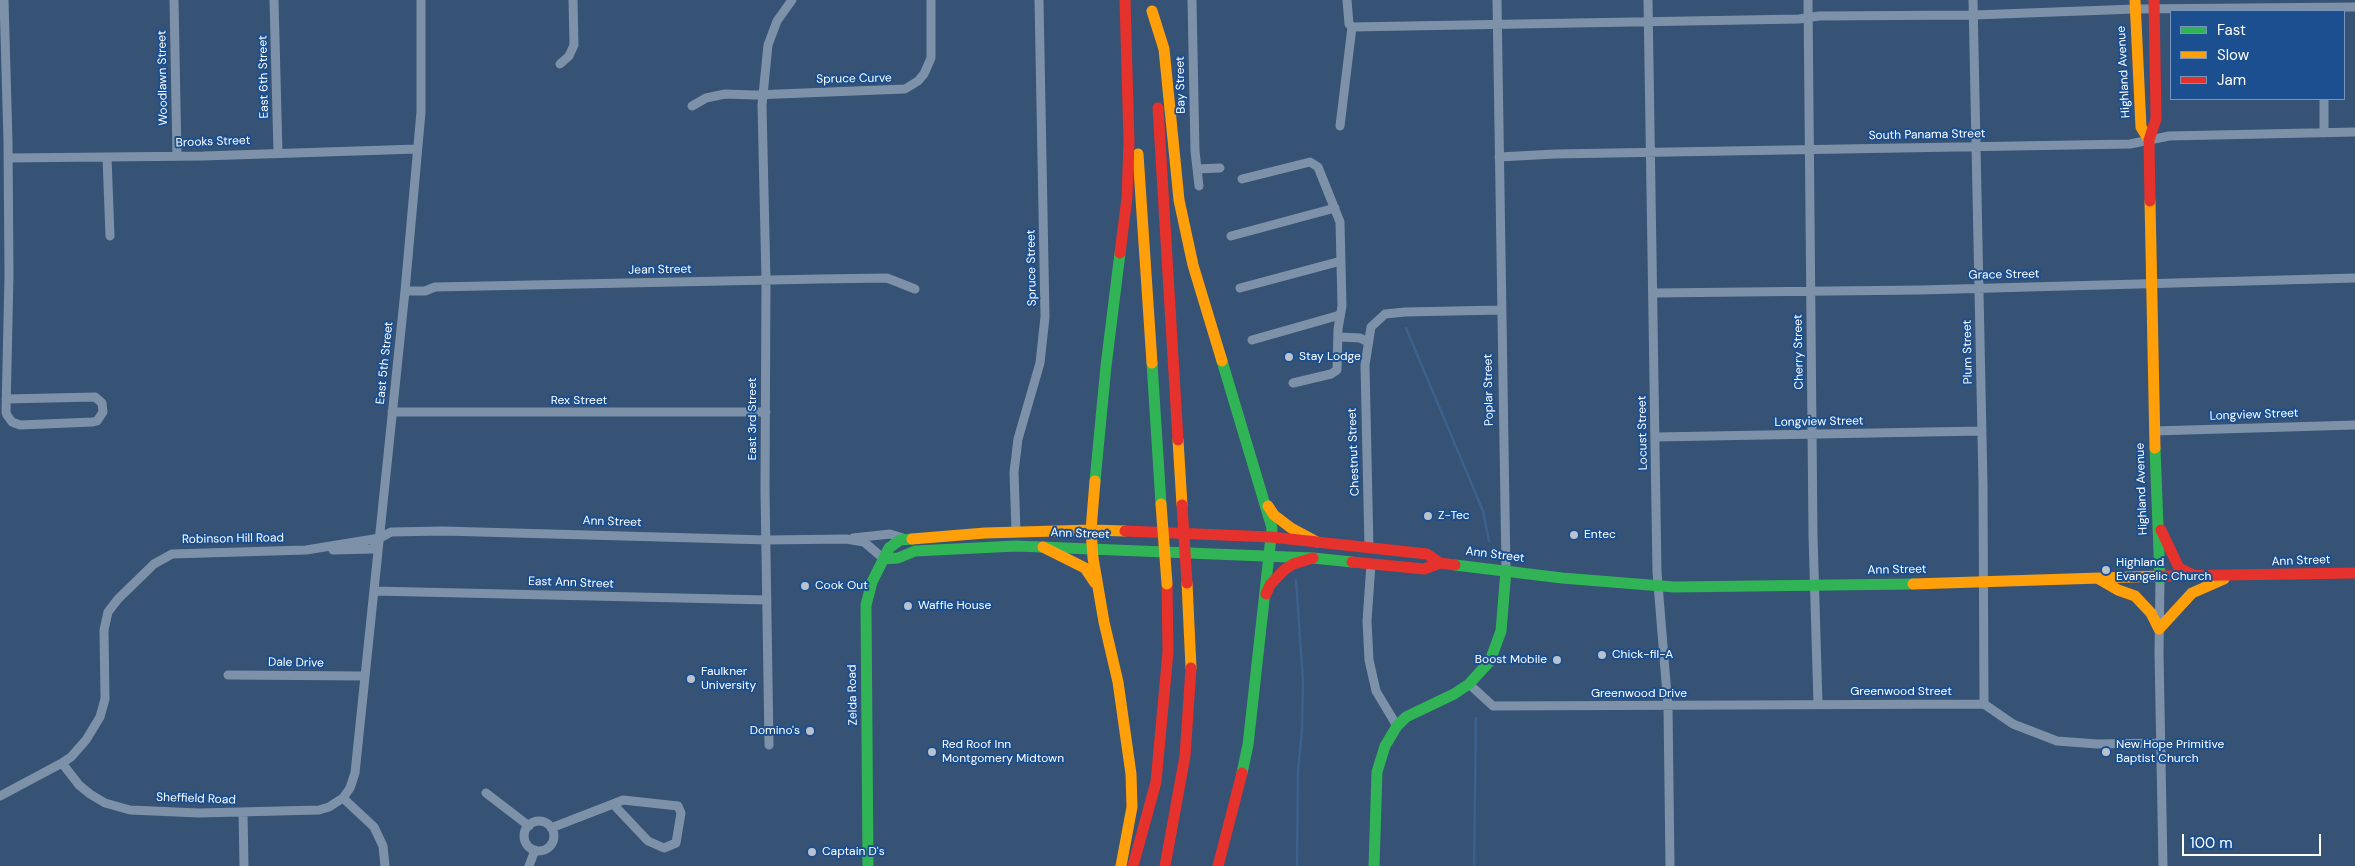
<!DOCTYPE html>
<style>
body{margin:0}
#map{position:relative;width:2355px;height:866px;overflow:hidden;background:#365274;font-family:"DM Sans",sans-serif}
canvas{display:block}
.legend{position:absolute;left:2170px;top:10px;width:175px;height:90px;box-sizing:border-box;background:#1b4f8f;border:1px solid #7695bc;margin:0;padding:6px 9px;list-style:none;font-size:15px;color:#fff}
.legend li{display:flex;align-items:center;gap:10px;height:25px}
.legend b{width:25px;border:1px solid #7695bc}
.scale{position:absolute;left:2182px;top:834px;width:139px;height:22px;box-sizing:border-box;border:2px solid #fff;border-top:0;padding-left:6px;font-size:15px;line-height:18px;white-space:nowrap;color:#fff;-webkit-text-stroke:4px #1b4f8f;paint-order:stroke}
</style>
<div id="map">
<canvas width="2355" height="866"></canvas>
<ul class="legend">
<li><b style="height:6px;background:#30b455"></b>Fast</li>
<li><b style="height:6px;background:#ff9f0a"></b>Slow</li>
<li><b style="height:6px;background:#e5322d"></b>Jam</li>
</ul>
<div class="scale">100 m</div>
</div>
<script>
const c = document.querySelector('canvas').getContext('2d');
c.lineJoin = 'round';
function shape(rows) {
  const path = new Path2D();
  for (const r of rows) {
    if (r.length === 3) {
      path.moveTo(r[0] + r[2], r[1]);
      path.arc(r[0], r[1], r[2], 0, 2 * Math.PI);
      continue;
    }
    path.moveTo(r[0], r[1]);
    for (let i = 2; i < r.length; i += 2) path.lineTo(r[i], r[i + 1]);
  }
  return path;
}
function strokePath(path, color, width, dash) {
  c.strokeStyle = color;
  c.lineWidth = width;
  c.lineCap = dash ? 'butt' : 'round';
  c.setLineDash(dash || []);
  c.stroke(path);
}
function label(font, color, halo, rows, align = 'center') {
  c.font = font + ' "DM Sans",sans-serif';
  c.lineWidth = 4;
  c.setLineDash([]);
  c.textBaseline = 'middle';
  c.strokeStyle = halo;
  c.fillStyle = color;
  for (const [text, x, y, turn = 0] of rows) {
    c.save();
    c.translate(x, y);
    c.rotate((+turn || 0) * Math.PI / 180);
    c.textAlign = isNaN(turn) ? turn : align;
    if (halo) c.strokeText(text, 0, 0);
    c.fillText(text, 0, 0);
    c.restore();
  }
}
strokePath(shape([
 [1406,328,1483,511,1489,541],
 [1296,580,1303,681,1302,730,1298,771,1297,866],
 [1474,866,1476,718]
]), '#3b618d', 2.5);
strokePath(shape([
 [4,0,8,141,9,275,6,412,7,415,12,422,20,425,93,422,97,421,103,412,102,403,95,397,6,399],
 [174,0,177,156],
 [274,0,278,153],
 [1192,0,1195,151,1199,186],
 [1497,0,1506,570],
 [1648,0,1657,572,1668,707,1670,866],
 [1808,0,1813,535,1818,704],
 [1973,0,1983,484,1984,704],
 [1352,27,1799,19,1819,16,1974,15,2135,9,2355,7],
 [560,64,569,56,574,45,573,0],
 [2324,99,2324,133],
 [692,106,706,98,725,94,754,95,905,89,918,81,924,74,931,58,931,0],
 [1340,126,1352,27,1349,24,1347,0],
 [107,157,110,236],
 [1499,157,1555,154,2130,144,2169,136,2355,132],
 [8,158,203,156,417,149],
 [1197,169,1220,168],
 [1242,179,1310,162,1318,167,1340,222,1342,306,1338,329,1337,370,1331,374,1293,383],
 [1231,236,1335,208],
 [1240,288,1341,261],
 [405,291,425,291,435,287,819,279,887,278,915,289],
 [1654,293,1921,290,2355,278],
 [1339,337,1360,338,1368,342],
 [1252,340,1340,315],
 [392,412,766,412],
 [2154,431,2355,425],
 [1656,437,1982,431],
 [1016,532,1014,472,1018,439,1040,363,1045,317,1039,0],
 [853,538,890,534,906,539],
 [1369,548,1365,365,1371,327,1385,314,1405,312,1501,310],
 [333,550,373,549,378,541],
 [1371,564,1367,621,1369,660,1376,691,1397,726],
 [2160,578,2159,653,2163,866],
 [374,591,767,600],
 [228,675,365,676],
 [1469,684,1493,706,1984,704],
 [1984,704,2013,724,2057,741,2097,744,2160,743],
 [769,745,765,490,766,280,762,105,768,45,777,21,792,0],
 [62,763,79,785,90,794,105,803,130,810,199,813,319,810,329,807,343,798,350,788,355,773,405,291,421,112,421,0],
 [486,793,529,826],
 [0,796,62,763,71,757,86,740,100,717,105,699,104,630,108,612,118,599,154,564,172,554,306,550,380,538,391,532,443,531,767,540,846,539,864,542,884,559],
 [343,798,374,827,383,846,385,866],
 [623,800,678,806,681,813,676,843,664,848,648,841,613,804,623,800],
 [243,812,244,866],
 [539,836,15],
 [551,828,613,804],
 [529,866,535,850]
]), '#7d92a8', 9);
strokePath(shape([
 [1222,361,1272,528,1248,745,1242,773],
 [1152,363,1161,504],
 [2155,448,2160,578],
 [1095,481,1106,366,1120,253],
 [884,559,898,558,915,551,1016,546,1313,558,1352,562],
 [1455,565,1562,578,1674,587,1913,584],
 [868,866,866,605,872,582,889,548,900,540,912,539],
 [1374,866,1377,772,1385,746,1397,726,1406,717,1454,694,1469,684,1490,661,1501,631,1506,570]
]), '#30b455', 11);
strokePath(shape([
 [2135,0,2141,127,2149,140],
 [1152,11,1164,49,1179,200,1193,265,1222,361],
 [1138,154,1152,363],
 [2150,201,2155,448],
 [1178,440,1182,505],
 [1095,481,1091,530,1093,558,1104,622,1118,682,1131,774,1132,807,1121,866],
 [1268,506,1274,515,1291,528,1317,542],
 [912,539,985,533,1091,530,1125,531],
 [1043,547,1085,568,1095,583],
 [2099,579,2118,590,2135,596,2151,613,2159,629,2192,593,2224,579],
 [1187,583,1191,668],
 [1913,584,2162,576]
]), '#ff9f0a', 11);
strokePath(shape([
 [1158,108,1178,440],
 [2150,201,2149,140,2156,119,2154,0],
 [1120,253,1127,198,1129,142,1125,0],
 [2161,530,2179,568,2195,576],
 [1125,531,1271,537,1427,554,1440,563,1455,565],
 [1352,562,1424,569,1440,563],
 [2162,576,2355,573],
 [1266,594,1270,585,1284,570,1293,564,1313,558],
 [1133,866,1156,782,1168,652,1167,584],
 [1165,866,1185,756,1191,668],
 [1218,866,1242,773]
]), '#e5322d', 11);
strokePath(shape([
 [1161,504,1167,584]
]), '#ff9f0a', 11);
strokePath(shape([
 [1182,505,1187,583]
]), '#e5322d', 11);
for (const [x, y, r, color] of [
 [1289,357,5,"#b9c2ce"],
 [1428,516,5,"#b9c2ce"],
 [1574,535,5,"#b9c2ce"],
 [2106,570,5,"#b9c2ce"],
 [805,586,5,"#b9c2ce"],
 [908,606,5,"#b9c2ce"],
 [1602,655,5,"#b9c2ce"],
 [1557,660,5,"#b9c2ce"],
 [691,679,5,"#b9c2ce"],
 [810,731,5,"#b9c2ce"],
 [932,752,5,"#b9c2ce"],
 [2106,752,5,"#b9c2ce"],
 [812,852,5,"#b9c2ce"]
]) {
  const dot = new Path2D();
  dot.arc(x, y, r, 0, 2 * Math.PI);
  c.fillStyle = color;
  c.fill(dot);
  strokePath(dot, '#1b4f8f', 2);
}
label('12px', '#fff', '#1b4f8f', [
 ["Highland Avenue",2124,72,-93],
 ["East 6th Street",264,77,-91],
 ["Woodlawn Street",163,78,-91],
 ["Spruce Curve",854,79,-1],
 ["Bay Street",1181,85,-91],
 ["South Panama Street",1927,135,-1],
 ["Brooks Street",213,142,-2],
 ["Spruce Street",1032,268,-91],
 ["Jean Street",660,270,-1],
 ["Grace Street",2004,275,-1],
 ["Cherry Street",1799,352,-91],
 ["Plum Street",1968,352,-91],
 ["East 5th Street",385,363,-84],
 ["Poplar Street",1489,390,-91],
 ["Rex Street",579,401],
 ["Longview Street",2254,415,-2],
 ["East 3rd Street",753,419,-90],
 ["Longview Street",1819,422,-1],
 ["Locust Street",1643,433,-91],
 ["Chestnut Street",1354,452,-92],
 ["Highland Avenue",2142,489,-92],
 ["Ann Street",612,522,2],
 ["Ann Street",1080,534,2],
 ["Robinson Hill Road",233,539,-1],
 ["Ann Street",1495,555,7],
 ["Ann Street",2301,561,-2],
 ["Ann Street",1897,570,-1],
 ["East Ann Street",571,583,2],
 ["Dale Drive",296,663,1],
 ["Greenwood Street",1901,692],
 ["Greenwood Drive",1639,694],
 ["Zelda Road",853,695,-91],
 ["Sheffield Road",196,799,2]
]);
label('12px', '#fff', '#1b4f8f', [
 ["Stay Lodge",1299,357],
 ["Z-Tec",1438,516],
 ["Entec",1584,535],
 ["Highland",2116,563],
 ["Evangelic Church",2116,577],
 ["Cook Out",815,586],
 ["Waffle House",918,606],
 ["Chick-fil-A",1612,655],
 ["Boost Mobile",1547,660,"right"],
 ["Faulkner",701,672],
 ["University",701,686],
 ["Domino's",800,731,"right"],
 ["Red Roof Inn",942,745],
 ["Montgomery Midtown",942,759],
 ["New Hope Primitive",2116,745],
 ["Baptist Church",2116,759],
 ["Captain D's",822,852]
], 'left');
</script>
